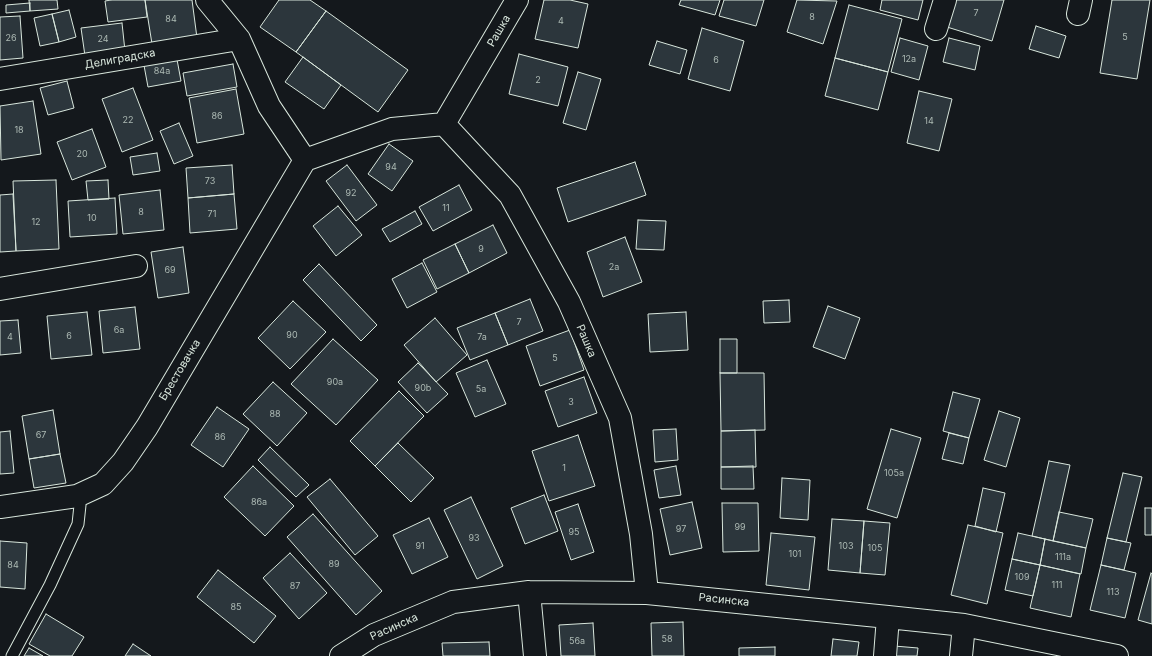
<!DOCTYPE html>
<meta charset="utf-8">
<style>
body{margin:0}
canvas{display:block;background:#14181c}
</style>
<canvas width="1152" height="656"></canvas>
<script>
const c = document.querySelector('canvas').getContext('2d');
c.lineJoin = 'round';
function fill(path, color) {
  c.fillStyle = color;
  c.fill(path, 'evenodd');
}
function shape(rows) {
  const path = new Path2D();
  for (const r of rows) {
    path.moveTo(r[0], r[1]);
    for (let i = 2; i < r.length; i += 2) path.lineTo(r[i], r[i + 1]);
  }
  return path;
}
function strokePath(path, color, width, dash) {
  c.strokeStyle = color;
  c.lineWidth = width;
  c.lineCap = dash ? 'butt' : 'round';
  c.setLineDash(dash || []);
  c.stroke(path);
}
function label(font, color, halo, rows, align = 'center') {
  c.font = font + ' Inter,sans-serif';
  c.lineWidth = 3;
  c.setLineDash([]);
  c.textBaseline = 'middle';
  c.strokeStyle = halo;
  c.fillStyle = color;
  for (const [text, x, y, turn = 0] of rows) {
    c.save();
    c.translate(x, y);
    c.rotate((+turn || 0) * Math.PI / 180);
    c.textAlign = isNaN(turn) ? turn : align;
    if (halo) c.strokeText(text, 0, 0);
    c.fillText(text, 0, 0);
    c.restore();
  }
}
const building = shape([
 [29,0,57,0,58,9,30,11,29,0],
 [111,0,145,0,147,17,108,22,105,1,111,0],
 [145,0,192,0,197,38,152,44,145,0],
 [279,0,310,0,326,11,296,52,260,27,279,0],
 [544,0,570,0,588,4,578,48,535,39,544,0],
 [681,0,720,0,715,15,679,5,681,0],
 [724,0,764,0,756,26,719,16,724,0],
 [797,0,837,1,823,44,787,32,797,0],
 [882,0,923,0,918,20,880,10,882,0],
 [955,0,1004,0,992,41,947,27,955,0],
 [1112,0,1150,0,1137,79,1100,73,1112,0],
 [30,3,30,11,6,13,6,5,30,3],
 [849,5,902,19,888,72,835,58,849,5],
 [69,10,76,37,59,42,52,14,69,10],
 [326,11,408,70,378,112,296,52,326,11],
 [52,14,59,42,40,46,34,18,52,14],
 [20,16,23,58,0,60,0,17,20,16],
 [122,23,125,51,85,56,81,28,122,23],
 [1036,26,1066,36,1059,58,1029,49,1036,26],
 [702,28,744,41,730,91,688,79,702,28],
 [900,38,928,46,919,80,891,72,900,38],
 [949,38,980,46,975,70,943,62,949,38],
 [657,41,687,50,680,74,649,65,657,41],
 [176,54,181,81,148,87,143,60,176,54],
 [519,54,568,67,558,106,509,94,519,54],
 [303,57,341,85,324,109,285,82,303,57],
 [835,58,888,72,878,110,825,96,835,58],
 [233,64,237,87,187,96,183,73,233,64],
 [578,72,601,79,586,130,563,123,578,72],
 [67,81,74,108,48,115,40,88,67,81],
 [133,88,153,140,122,152,102,99,133,88],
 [236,89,244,134,197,143,189,98,236,89],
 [919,91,952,99,939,151,907,143,919,91],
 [33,101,41,154,1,160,0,106,33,101],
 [179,123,193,156,174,164,160,131,179,123],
 [92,129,106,167,72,180,57,142,92,129],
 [389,144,413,161,392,191,368,174,389,144],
 [157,153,160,171,133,175,130,157,157,153],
 [635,162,646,195,568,222,557,188,635,162],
 [232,165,234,194,188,198,186,168,232,165],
 [347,165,377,205,356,221,326,181,347,165],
 [56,180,59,249,16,251,13,181,56,180],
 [108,180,109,199,88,200,86,181,108,180],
 [459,185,472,210,433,231,419,207,459,185],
 [160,190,164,230,123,234,119,195,160,190],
 [13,194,16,251,0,252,0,195,13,194],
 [234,194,237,229,190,233,188,198,234,194],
 [115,198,117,234,70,237,68,201,115,198],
 [338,206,362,235,336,256,313,226,338,206],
 [415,211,422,224,390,242,382,229,415,211],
 [638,220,666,221,664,250,636,249,638,220],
 [493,225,507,253,469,273,455,244,493,225],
 [625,237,642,282,603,297,587,252,625,237],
 [455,244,469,273,437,289,423,260,455,244],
 [183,247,189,293,158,298,151,252,183,247],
 [422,263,437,292,407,308,392,279,422,263],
 [319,264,377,325,361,341,303,280,319,264],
 [530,299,543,331,508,345,495,313,530,299],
 [789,300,790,322,764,323,763,301,789,300],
 [293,301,326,332,290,369,258,338,293,301],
 [828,306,860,318,845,359,813,347,828,306],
 [135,307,140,349,103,353,99,311,135,307],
 [87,312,92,355,51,359,47,316,87,312],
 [686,312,688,350,650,352,648,314,686,312],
 [495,313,508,345,470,360,457,328,495,313],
 [435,318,467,355,436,382,404,345,435,318],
 [18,320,21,353,0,355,0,321,18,320],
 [570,330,584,370,540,386,526,346,570,330],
 [333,339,378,380,336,425,291,384,333,339],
 [720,339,737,339,737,373,720,373,720,339],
 [487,360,506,404,475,417,456,373,487,360],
 [418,363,448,394,427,413,398,382,418,363],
 [720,373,764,373,765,430,721,431,720,373],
 [584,377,597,413,558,427,545,391,584,377],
 [273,382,307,413,277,446,243,414,273,382],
 [399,391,424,416,375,466,350,441,399,391],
 [953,392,980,399,969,438,943,431,953,392],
 [217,407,249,429,223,467,191,445,217,407],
 [53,410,60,454,29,459,22,416,53,410],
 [999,411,1020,418,1006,467,984,460,999,411],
 [676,429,678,460,655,462,653,430,676,429],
 [891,429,921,438,897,518,867,509,891,429],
 [755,430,756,467,721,467,721,431,755,430],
 [10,431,14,473,0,474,0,432,10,431],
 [949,433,969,438,963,464,942,459,949,433],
 [578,435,595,486,549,501,532,451,578,435],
 [398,443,434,478,411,502,375,466,398,443],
 [270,447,309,485,296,497,258,460,270,447],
 [60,454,66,483,34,488,29,459,60,454],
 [1049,461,1070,465,1053,541,1032,536,1049,461],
 [253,466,294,506,265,536,224,497,253,466],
 [676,466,681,495,659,498,654,470,676,466],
 [753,466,754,489,721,489,721,467,753,466],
 [1123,473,1142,477,1126,542,1107,538,1123,473],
 [782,478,810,480,808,520,780,518,782,478],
 [330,479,378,536,355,555,307,497,330,479],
 [983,488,1005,493,996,532,975,526,983,488],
 [544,495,558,531,525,544,511,508,544,495],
 [471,497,503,566,477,579,444,510,471,497],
 [692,502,702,548,670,555,660,509,692,502],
 [722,503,758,503,759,551,723,552,722,503],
 [578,504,594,552,571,560,555,512,578,504],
 [1145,508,1152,508,1152,535,1145,535,1145,508],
 [1059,512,1093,519,1086,548,1053,541,1059,512],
 [313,514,382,591,356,615,287,537,313,514],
 [429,518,448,557,412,574,393,535,429,518],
 [832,519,864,521,860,573,828,570,832,519],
 [864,521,890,523,885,575,860,573,864,521],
 [968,525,1003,533,987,604,951,595,968,525],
 [771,533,815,537,809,590,766,585,771,533],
 [1018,533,1045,539,1040,565,1012,559,1018,533],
 [1107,538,1131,543,1124,570,1101,565,1107,538],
 [1045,539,1086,548,1081,574,1040,565,1045,539],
 [0,541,27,543,25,589,0,587,0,541],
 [290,553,327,593,299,619,263,578,290,553],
 [1012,559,1040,565,1033,596,1005,590,1012,559],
 [1040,565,1080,574,1071,617,1030,608,1040,565],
 [1101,565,1136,573,1125,618,1090,610,1101,565],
 [218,570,276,616,254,643,197,597,218,570],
 [1151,573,1152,574,1152,624,1138,620,1151,573],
 [46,614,84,637,72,656,50,656,29,644,46,614],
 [683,622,684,656,652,656,651,623,683,622],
 [593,623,595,656,561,656,559,625,593,623],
 [833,639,859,642,857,656,831,656,833,639],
 [489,642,490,656,443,656,442,643,489,642],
 [133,644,151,656,125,656,133,644],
 [894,646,918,648,917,656,894,656,894,646],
 [775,647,775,656,739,656,739,648,775,647],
 [29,648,43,656,24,656,29,648]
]);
fill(building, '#2c363c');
strokePath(building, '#d8e6dc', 1);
const lane = shape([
 [12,656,50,585,78,524,80,505,77,496]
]);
const street = shape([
 [207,0,239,39,269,106,305,160],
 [1078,14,1081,0],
 [936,29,945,0],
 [0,79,239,39],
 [444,124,517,0],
 [305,160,392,129,444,124,510,195,569,302,620,418,641,534,647,593],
 [0,289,136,266],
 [0,507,77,496,103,484,123,462,147,427,305,160],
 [529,592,535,656],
 [341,656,374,635,453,602,529,592,647,593,888,617,964,625,1117,656],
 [885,656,888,617],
 [961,656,964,625]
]);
strokePath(lane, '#d8e6dc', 13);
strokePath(street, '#d8e6dc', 24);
strokePath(lane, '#14181c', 11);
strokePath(street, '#14181c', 22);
label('9px', '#adbab4', null, [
 ["7",976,13],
 ["8",812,17],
 ["84",171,19],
 ["4",561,21],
 ["5",1125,37],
 ["26",11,38],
 ["24",103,39],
 ["12a",909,59],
 ["6",716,60],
 ["84a",162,71],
 ["2",538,80],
 ["86",217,116],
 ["22",128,120],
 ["14",929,121],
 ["18",19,130],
 ["20",82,154],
 ["94",391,167],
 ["73",210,181],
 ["92",351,193],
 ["11",446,208],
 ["8",141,212],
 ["71",212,214],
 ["10",92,218],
 ["12",36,222],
 ["9",481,249],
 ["2a",614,267],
 ["69",170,270],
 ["7",519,322],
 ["6a",119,330],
 ["90",292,335],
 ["6",69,336],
 ["4",10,337],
 ["7a",482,337],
 ["5",555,358],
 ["90a",335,382],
 ["90b",423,388],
 ["5a",481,389],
 ["3",571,402],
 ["88",275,414],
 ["67",41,435],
 ["86",220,437],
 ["1",564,468],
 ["105a",894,473],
 ["86a",259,502],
 ["99",740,527],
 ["97",681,529],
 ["95",574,532],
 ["93",474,538],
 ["91",420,546],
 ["103",846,546],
 ["105",875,548],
 ["101",795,554],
 ["111a",1063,557],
 ["89",334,564],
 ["84",13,565],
 ["109",1022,577],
 ["111",1057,585],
 ["87",295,586],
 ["113",1113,592],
 ["85",236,607],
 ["58",667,639],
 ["56a",577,641]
]);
label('11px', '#d8e6dc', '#14181c', [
 ["Рашка",499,31,-60],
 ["Делиградска",120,59,-10],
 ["Рашка",586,341,67],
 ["Брестовачка",180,370,-59],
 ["Расинска",724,600,6],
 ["Расинска",394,627,-24]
]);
</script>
